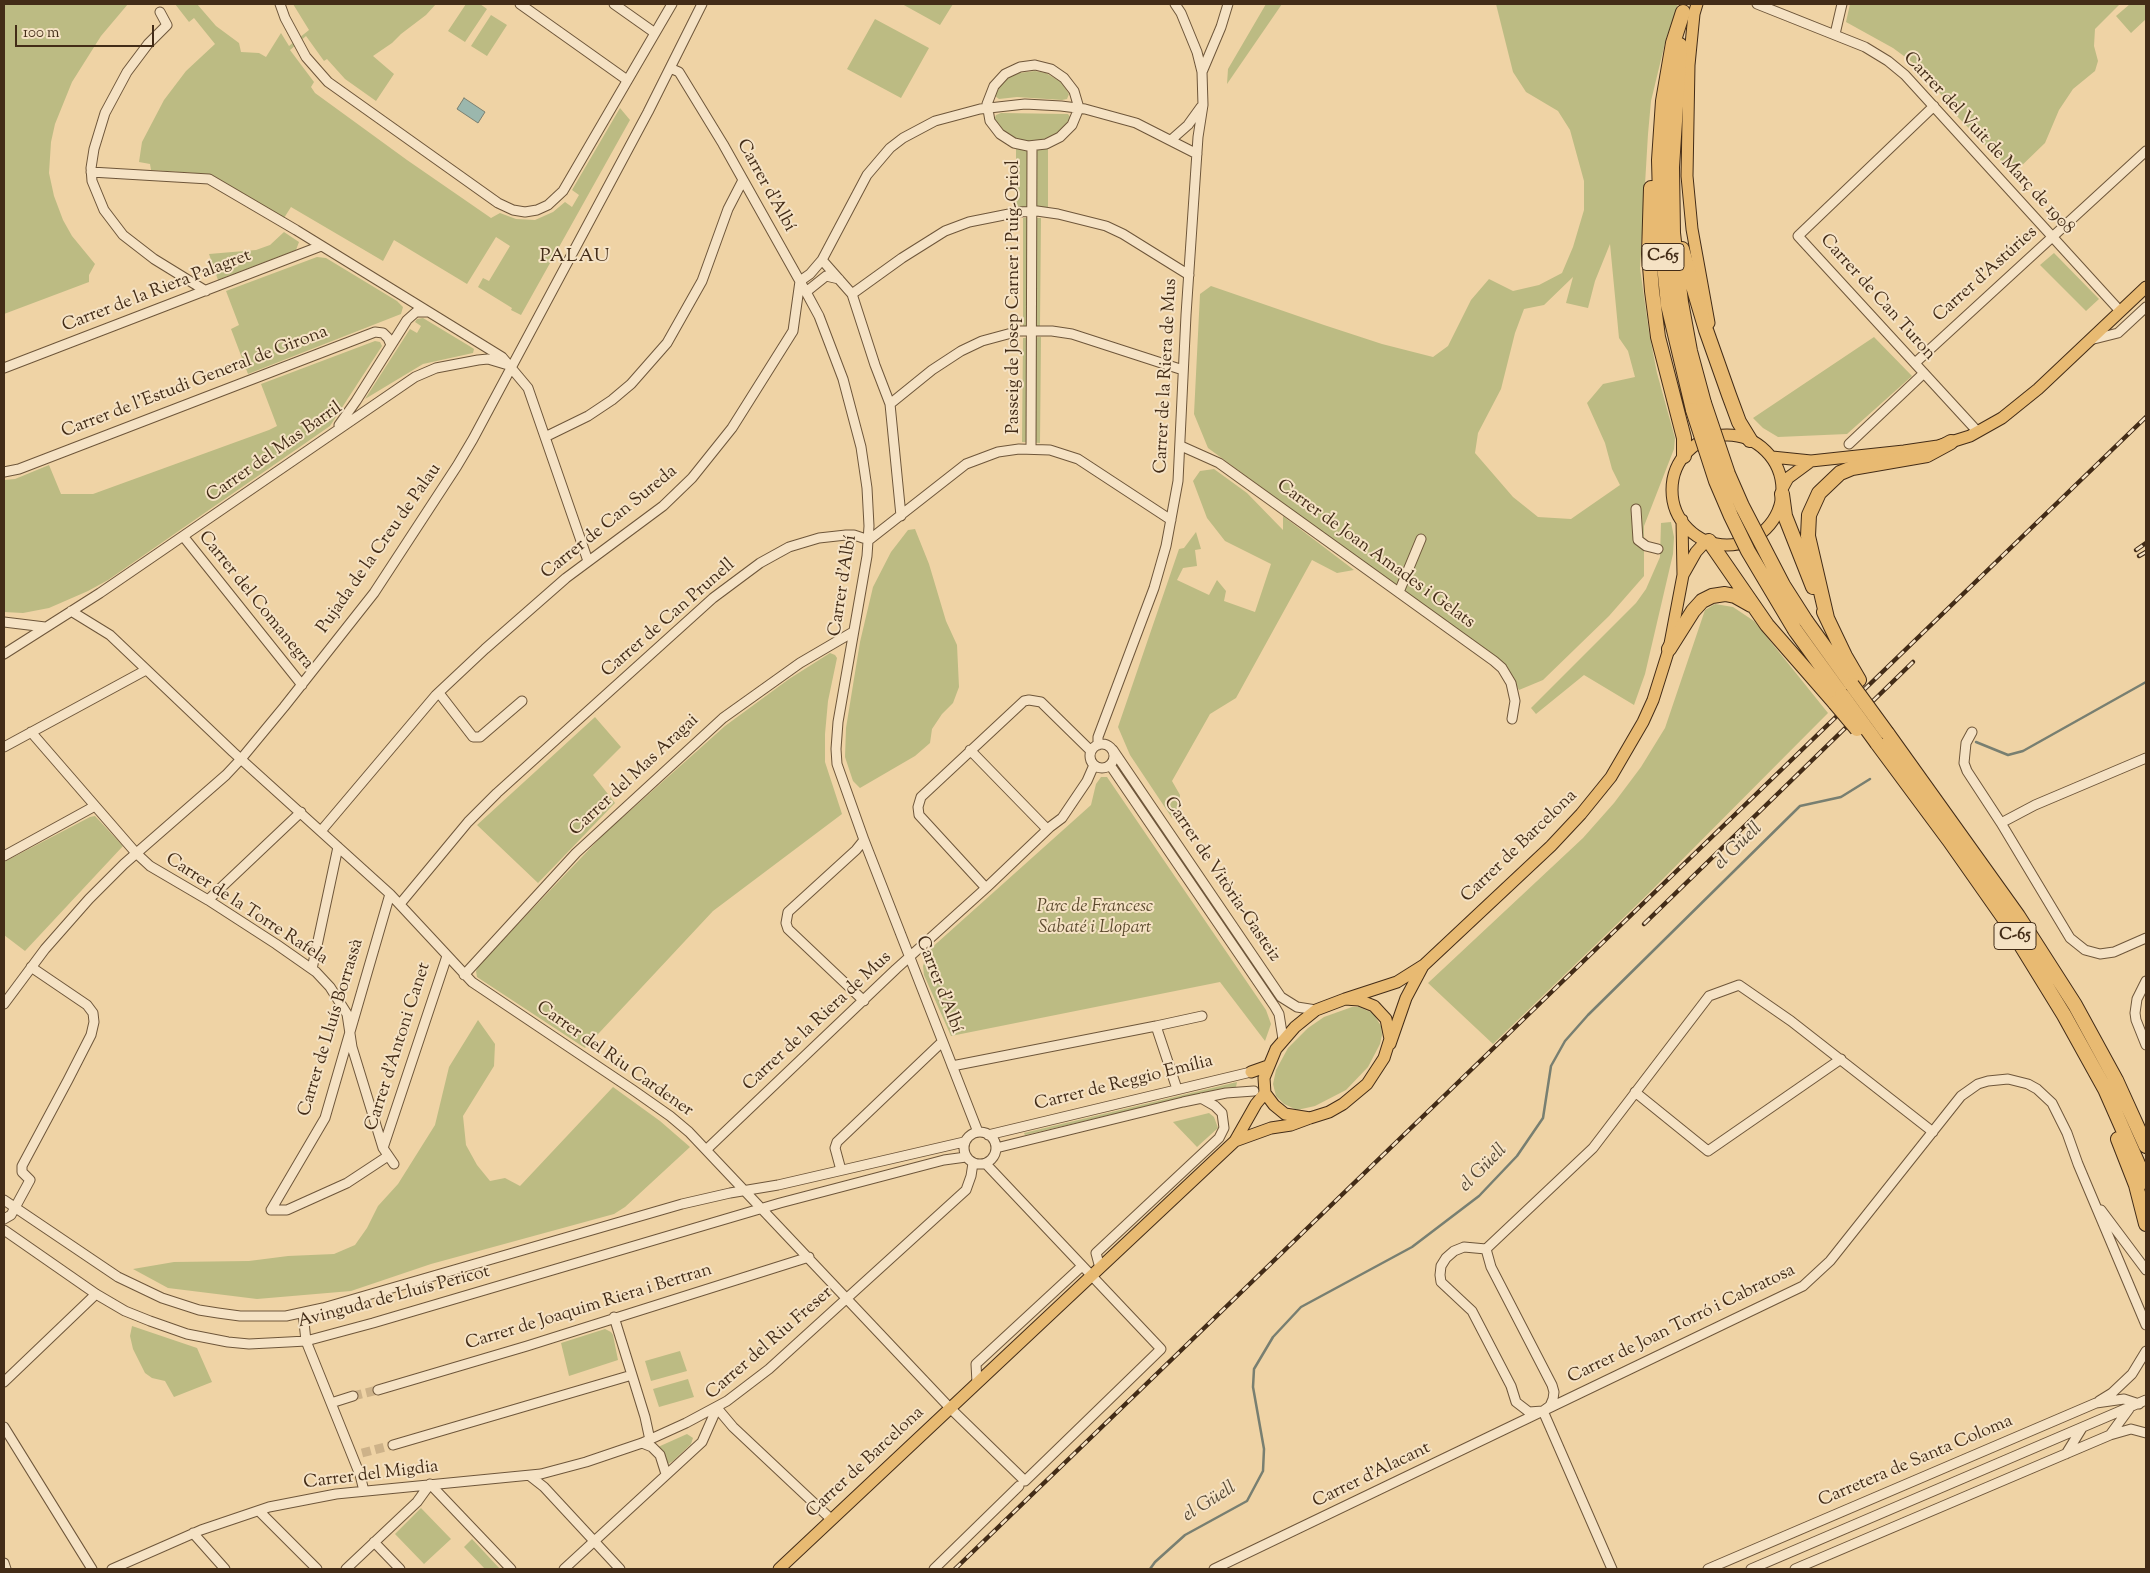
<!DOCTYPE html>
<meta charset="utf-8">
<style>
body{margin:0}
#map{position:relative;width:2150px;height:1573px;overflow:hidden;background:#efd3a5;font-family:"Sorts Mill Goudy",serif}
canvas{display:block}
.frame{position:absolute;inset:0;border:5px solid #432c17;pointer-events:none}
.scale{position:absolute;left:15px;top:25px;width:139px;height:22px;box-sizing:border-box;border:2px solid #432c17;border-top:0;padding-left:6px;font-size:15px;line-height:18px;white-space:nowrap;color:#432c17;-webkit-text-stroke:4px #f5e2c4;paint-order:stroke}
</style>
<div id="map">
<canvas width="2150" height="1573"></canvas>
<div class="frame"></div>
<div class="scale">100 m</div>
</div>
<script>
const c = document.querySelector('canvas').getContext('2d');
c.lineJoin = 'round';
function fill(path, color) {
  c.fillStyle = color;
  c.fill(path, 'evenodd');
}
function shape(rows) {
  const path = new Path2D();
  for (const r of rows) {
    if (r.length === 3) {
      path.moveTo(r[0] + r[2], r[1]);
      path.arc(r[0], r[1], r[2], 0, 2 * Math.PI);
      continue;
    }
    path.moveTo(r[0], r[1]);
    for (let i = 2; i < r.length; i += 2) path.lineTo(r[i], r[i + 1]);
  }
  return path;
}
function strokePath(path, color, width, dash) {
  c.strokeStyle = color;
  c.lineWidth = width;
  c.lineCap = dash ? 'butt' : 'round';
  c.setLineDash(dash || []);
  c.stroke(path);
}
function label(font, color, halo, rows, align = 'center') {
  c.font = font + ' "Sorts Mill Goudy",serif';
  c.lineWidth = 4;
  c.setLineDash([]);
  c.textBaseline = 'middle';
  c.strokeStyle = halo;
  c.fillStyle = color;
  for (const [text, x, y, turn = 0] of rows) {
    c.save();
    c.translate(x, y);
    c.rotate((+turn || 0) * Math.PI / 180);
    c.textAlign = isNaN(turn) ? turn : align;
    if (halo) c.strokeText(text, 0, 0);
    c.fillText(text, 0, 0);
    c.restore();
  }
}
fill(shape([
 [4,4,128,4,101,36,72,82,55,124,51,142,49,173,54,196,63,220,72,236,95,264,89,275,89,282,4,314],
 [175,4,197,4,216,26,239,43,241,52,259,53,266,57,281,33,289,46,309,30,293,4,436,4,426,15,401,34,392,43,373,56,394,74,376,101,345,79,327,59,324,61,306,36,290,50,314,82,311,87,315,93,407,160,491,218,500,213,516,219,535,220,553,212,565,202,572,207,579,195,572,190,620,108,630,120,521,315,511,310,512,308,478,287,483,278,489,281,510,246,496,237,467,284,394,240,383,261,291,207,284,218,210,174,151,170,150,164,139,162,142,142,164,100,186,71,215,44,194,18,189,22],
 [466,4,480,4,487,9,465,42,448,31],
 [902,4,953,4,940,25],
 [1266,4,1282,4,1227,84,1228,69],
 [1496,4,1678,4,1666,39,1651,101,1648,134,1640,268,1649,332,1657,373,1675,438,1674,449,1644,526,1644,576,1609,616,1543,680,1519,690,1506,667,1208,448,1194,414,1200,294,1211,286,1324,325,1382,344,1433,357,1448,346,1471,300,1489,279,1513,291,1539,285,1562,273,1573,247,1584,210,1584,181,1570,130,1558,111,1526,92,1513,72],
 [1610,244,1619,338,1628,351,1635,377,1603,384,1587,403,1605,443,1612,469,1620,485,1571,519,1538,517,1513,497,1475,453,1478,433,1501,389,1515,333,1524,309,1544,305,1573,277,1566,303,1588,308,1595,281],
 [1850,4,2120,4,2095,29,2094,46,2098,61,2095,71,2073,89,2059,110,2045,143,2014,173,1993,153,1950,109,1927,73,1893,48,1846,22],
 [2130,4,2146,4,2146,19,2131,33,2116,16],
 [491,15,507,25,487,56,471,46],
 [875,19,929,48,901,98,847,69],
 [1035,71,1046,73,1061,82,1069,94,1067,99,1062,100,1017,97,999,99,995,96,995,90,1008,77,1019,73],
 [1001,113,1068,114,1071,118,1058,133,1039,141,1028,142,1018,140,1002,131,994,120,996,115],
 [1016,146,1048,147,1048,207,1016,208],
 [1023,218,1041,218,1040,326,1023,327],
 [284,232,299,242,296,250,218,280,209,254,256,250,270,245],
 [2054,253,2099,299,2086,311,2040,265],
 [317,257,326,258,397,301,403,307,401,314,248,374,231,329,239,325,226,291],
 [423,318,471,347,474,349,473,353,423,364,365,399,410,329,417,333,421,326,415,322,417,319],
 [1041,337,1040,443,1022,442,1023,338],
 [1874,337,1912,376,1847,434,1778,437,1763,428,1753,418],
 [375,341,380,342,382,346,330,426,108,580,88,591,49,608,23,613,4,612,4,480,15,479,49,465,61,494,93,494,269,430,277,426,261,384],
 [1214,469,1247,493,1283,530,1283,516,1354,570,1337,573,1312,560,1236,698,1210,714,1172,781,1180,795,1179,805,1172,818,1130,755,1118,727,1179,549,1184,548,1196,532,1201,549,1195,550,1197,566,1183,568,1177,580,1209,595,1217,580,1226,591,1224,601,1255,612,1271,564,1225,541,1207,518,1193,481,1200,471],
 [1671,522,1674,537,1673,554,1645,674,1634,705,1584,675,1536,714,1531,708,1636,603,1646,589,1660,557,1661,523],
 [915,529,929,564,946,621,957,645,959,687,953,703,942,714,932,729,930,743,915,756,860,788,853,781,845,757,846,728,860,642,873,587,891,552,908,530],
 [1715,604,1733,607,1754,621,1828,713,1648,894,1493,1044,1428,983,1583,838,1614,803,1641,767,1665,728,1705,610],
 [830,653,835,655,837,658,828,701,825,734,825,762,842,814,713,911,585,1048,477,977,476,971,479,965,620,817,622,818,725,726,789,679],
 [595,717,621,747,593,775,615,803,538,883,477,825],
 [1101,777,1107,777,1266,1010,1271,1024,1265,1041,1220,982,951,1036,924,975,923,966,928,951,1091,805,1096,784],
 [95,816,123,846,25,951,4,935,4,862,90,817],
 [1352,1007,1359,1007,1373,1013,1381,1026,1382,1035,1380,1044,1368,1067,1346,1090,1315,1106,1297,1110,1284,1104,1276,1096,1273,1084,1276,1070,1288,1048,1308,1028,1324,1017],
 [478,1020,495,1044,494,1066,463,1116,466,1145,477,1165,490,1181,505,1178,520,1186,613,1087,660,1121,690,1147,625,1207,614,1214,431,1264,351,1291,257,1299,168,1288,133,1269,174,1262,249,1261,288,1256,334,1254,355,1245,367,1228,378,1206,398,1184,435,1125,449,1067],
 [1237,1082,1236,1087,1224,1088,1025,1135,1024,1133],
 [1209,1113,1214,1117,1218,1128,1197,1147,1173,1122],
 [132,1326,197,1348,212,1382,174,1397,165,1381,152,1378,145,1373,133,1349,130,1336],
 [605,1329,611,1332,613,1335,618,1360,569,1376,561,1343],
 [680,1351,687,1371,651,1381,645,1361],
 [688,1379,694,1397,659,1407,653,1389],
 [687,1434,693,1438,691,1444,673,1461,668,1464,665,1456,658,1447],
 [421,1508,451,1539,424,1564,395,1534],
 [472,1539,500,1569,485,1569,464,1547]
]), '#bcbb83');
const water = shape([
 [464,98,485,112,478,123,457,109,464,98]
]);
fill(water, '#9bb7ad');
strokePath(water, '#787f71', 1);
strokePath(shape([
 [1976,742,2008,755,2023,751,2146,682],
 [1150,1569,1155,1562,1185,1535,1247,1501,1263,1471,1264,1449,1253,1387,1254,1369,1273,1337,1301,1307,1412,1247,1479,1196,1517,1156,1543,1118,1551,1066,1565,1041,1588,1015,1800,806,1841,797,1870,779]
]), '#787f71', 2.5);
strokePath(shape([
 [353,1396,378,1390],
 [362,1453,393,1445]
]), '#cdb289', 9, [9, 4.5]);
const minor = shape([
 [280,4,285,18,306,57,328,82,498,203,513,210,525,212,537,210,548,205,563,191,672,4],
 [520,4,627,80],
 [614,4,655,33],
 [1757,4,1865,47,1888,61,1905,75,2120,311],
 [160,12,167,25,148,44,127,72,105,113,94,149,91,168,92,181,104,210,123,235,154,259,206,291],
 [1835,34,1842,4],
 [1035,65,1051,69,1064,78,1074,91,1079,108,1072,125,1060,137,1046,144,1028,146,1014,143,1000,134,990,121,987,104,994,86,1005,74,1020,67,1035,65],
 [670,68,679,72,723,144,806,292,819,316,843,379,861,447,867,488,869,526,867,556,838,722,836,749,837,764,864,840,978,1132],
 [1202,72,1221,27,1228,4],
 [1934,106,1798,236,1978,432],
 [1171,140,1188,125,1201,107],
 [91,172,209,179,296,230,502,357,528,388,588,561],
 [822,260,852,294,875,365,890,404,901,516],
 [806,292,826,276,839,279],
 [852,294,902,258,945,231,969,222,1019,212,1037,211,1058,214,1106,226,1123,234,1189,275],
 [2090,340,2118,333,2146,307],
 [1915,363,2146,151],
 [4,368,321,246],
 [890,404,932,370,961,351,982,341,1019,331,1052,331,1072,334,1183,370],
 [339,425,356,401,407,320,416,312,428,312],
 [545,437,588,416,612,400,631,384,667,343,702,281,728,209,743,180],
 [1849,444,1924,373],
 [1181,446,1219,463,1494,661,1502,668,1511,683,1515,701,1512,719],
 [1031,449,1032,146],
 [4,472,19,469,375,332,383,333,388,338,391,345],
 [1636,509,1638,540,1646,546,1658,549],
 [183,536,302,685],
 [1399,592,1421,539],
 [71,611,110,635,233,752,390,894,472,982,633,1090,670,1116,689,1132,950,1408,1025,1481,1161,1349,986,1164],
 [4,622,45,627],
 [4,654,100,593,415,377,436,368,478,360,488,359,508,365],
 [439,693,473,737,480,737,522,701],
 [31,732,136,853,150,866,208,900,276,944,316,972,330,987,347,1014,352,1047,383,1148,394,1164],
 [1972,732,1966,743,1964,763,1967,771,2001,823,2070,938,2085,950,2100,954,2114,952,2146,938],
 [1102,756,12],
 [1098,745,1098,737,1154,588,1166,546,1178,481,1186,315,1198,137,1203,105,1202,72,1197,52,1181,13,1175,4],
 [4,747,146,670],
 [970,750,1047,829],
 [1113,750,1281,997,1297,1007,1316,1010],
 [1110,765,1275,1007,1279,1014,1283,1039],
 [2001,823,2035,805,2146,758],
 [321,831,436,695,485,649,566,578,663,506,692,478,732,428,793,331,800,281,810,274,822,260,867,175,890,148,903,138,935,121,980,109,1025,104,1061,106,1085,109,1136,123,1197,154],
 [864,840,856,850,788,912,786,923,788,929,864,1001],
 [4,856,95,806],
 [986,888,919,815,918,807,921,797,1024,701,1029,700,1041,702,1091,751],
 [208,900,301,812],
 [400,904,468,822,497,793,713,598,760,563,789,547,819,538,846,535,854,535,869,540,966,464,998,452,1019,449,1050,450,1078,459,1171,520],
 [312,969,338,847],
 [464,975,576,853,723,718,800,663,853,632],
 [2146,981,2137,999,2135,1013,2136,1020,2146,1045],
 [4,1004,45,949,89,899,124,864,226,775,241,759,284,707,374,593,457,466,473,439,648,112,702,4],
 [1156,1026,1202,1016],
 [952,1066,1156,1026,1177,1089],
 [1635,1092,1708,1151,1841,1059],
 [980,1148,16],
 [988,1135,1251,1072],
 [383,1148,447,956],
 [996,1148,1183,1102,1226,1093,1254,1091],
 [706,1150,896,969,986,888,1050,827,1062,818,1087,781,1094,765],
 [841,1170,835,1148,837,1142,942,1042],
 [4,1200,118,1277,162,1298,199,1310,218,1313,240,1316,286,1316,323,1308,682,1204,730,1193,778,1185,964,1142],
 [271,1210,325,1118,390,894],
 [271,1210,287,1210,347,1183,388,1156],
 [2101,1210,2146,1270],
 [4,1219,11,1215,30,1180,22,1172,22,1166,68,1080,91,1035,94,1022,93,1013,87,1005,31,967],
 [4,1230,96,1294,125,1311,150,1321,187,1334,228,1342,249,1344,288,1342,306,1341,373,1323,780,1203,944,1160,966,1157],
 [1464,1247,1486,1249,1491,1267,1552,1385,1554,1392,1553,1399,1550,1406,1543,1411,1529,1412,1516,1402,1511,1386,1472,1311,1441,1282,1440,1275,1441,1266,1446,1258,1454,1251,1464,1247],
 [1486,1249,1593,1148,1709,996,1739,985,1791,1021,1933,1132],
 [1100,1268,1096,1253,1219,1138,1224,1128,1222,1113,1215,1106,1201,1098],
 [303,1313,306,1341,360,1475,364,1491],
 [614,1317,645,1417,650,1440],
 [4,1382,96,1294],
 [977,1383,976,1364,1082,1266],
 [378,1390,527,1346,809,1257],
 [2099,1401,2112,1393,2132,1374,2146,1351],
 [331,1403,353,1396],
 [717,1408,733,1427,832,1520],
 [1543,1411,1612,1569],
 [4,1427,92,1569],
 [2110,1435,2129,1409],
 [642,1443,652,1447,660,1455,666,1474],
 [393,1445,632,1375],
 [2066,1454,2082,1428],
 [530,1476,544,1487,620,1569],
 [430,1484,511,1569],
 [259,1511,317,1569],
 [193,1533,225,1569],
 [374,1542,400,1569],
 [4,1563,6,1569],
 [112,1569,201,1530,269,1507,336,1494,541,1474,586,1462,642,1443,686,1423,727,1401,769,1369,966,1190,971,1176,973,1163],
 [346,1569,417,1502,430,1484],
 [564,1569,702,1442,717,1408],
 [934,1569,1019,1486],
 [1214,1569,1803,1286,1830,1261,1961,1096,1978,1084,1988,1081,2008,1079,2028,1084,2037,1089,2052,1103,2067,1133,2078,1164,2146,1325],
 [1708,1569,2096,1403,2124,1399,2139,1404],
 [1751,1569,2146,1400],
 [1795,1569,2110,1435,2131,1429,2146,1433]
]);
const major = shape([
 [1697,4,1694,14,1689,65,1687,176,1692,229,1709,323],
 [1727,490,55],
 [1772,457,1811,461,1904,451,1938,446,1970,436,2002,418,2038,389,2146,287],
 [1782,489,1788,478,1811,461],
 [1683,575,1696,552,1706,541],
 [1345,999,1397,982,1424,965,1551,846,1581,814,1611,777,1643,722,1653,700,1669,649,1683,575,1682,520],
 [1390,1044,1406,998,1423,966],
 [1251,1072,1268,1066],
 [1235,1141,1271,1128,1291,1125,1310,1118,1329,1112,1343,1104,1367,1084,1384,1058,1390,1039,1386,1019,1374,1006,1359,1000,1345,999,1316,1010,1295,1027,1276,1049,1264,1078,1265,1093,1274,1105,1285,1114,1310,1118],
 [779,1569,1235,1141,1256,1104,1265,1093]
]);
const highway = shape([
 [1683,12,1673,43,1663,101,1659,160,1661,234,1668,305,1693,410],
 [1680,45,1672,167,1673,233,1681,302,1690,351,1704,403],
 [1651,188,1649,254,1652,291,1658,337,1684,438,1684,456],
 [1682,249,1706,330,1729,395,1739,422,1750,440],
 [1782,494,1785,516,1813,587],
 [1709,541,1767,625,1835,703],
 [1824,612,1845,656,1859,680],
 [1827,618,1808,536,1809,515,1819,493,1840,473,1852,468,1927,455,1951,442],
 [1806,621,1852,685],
 [1795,630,1842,695],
 [1669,649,1693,611,1702,601,1712,596,1725,594,1735,596,1751,605],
 [1887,733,2018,916,2075,1005,2116,1080,2146,1146],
 [1877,743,1949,840,2008,924,2064,1015,2105,1089,2146,1182],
 [2118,1139,2136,1185,2146,1224]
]);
strokePath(minor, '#6e563a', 11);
strokePath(major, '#432c17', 13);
strokePath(highway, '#432c17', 16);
strokePath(minor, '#f5e2c4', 9);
strokePath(major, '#e8ba72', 11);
strokePath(highway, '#e8ba72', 14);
const rail = shape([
 [2136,550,2146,543],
 [2139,556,2146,552],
 [1644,924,1913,662],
 [955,1569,2146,417]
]);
strokePath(rail, '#432c17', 4.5);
strokePath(rail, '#f5e2c4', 2.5, [8]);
const highwayBridge = shape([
 [1704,403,1728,474,1742,506,1783,585,1806,621],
 [1693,410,1716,481,1731,516,1748,551,1795,630],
 [1852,685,1887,733],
 [1842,695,1877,743],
 [1835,703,1857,729]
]);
strokePath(highwayBridge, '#432c17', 16, []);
strokePath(highwayBridge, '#e8ba72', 14);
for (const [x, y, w] of [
 [1663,257,42],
 [2015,936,42]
]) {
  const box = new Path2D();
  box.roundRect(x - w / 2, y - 13.5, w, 27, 4);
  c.fillStyle = '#f5e2c4';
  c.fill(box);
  strokePath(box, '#432c17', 1);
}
label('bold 16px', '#432c17', null, [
 ["C-65",1663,257],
 ["C-65",2015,936]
]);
label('18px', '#432c17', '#f5e2c4', [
 ["Carrer del Vuit de Març de 1908",1988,144,47],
 ["Carrer d'Albí",765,186,61],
 ["Carrer d'Astúries",1986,275,-42],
 ["Carrer de la Riera Palagret",157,292,-21],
 ["Passeig de Josep Carner i Puig-Oriol",1015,297,-90],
 ["Carrer de Can Turon",1877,298,48],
 ["Carrer de la Riera de Mus",1167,376,-87],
 ["Carrer de l'Estudi General de Girona",195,383,-21],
 ["Carrer del Mas Barril",275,453,-35],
 ["Carrer de Can Sureda",610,523,-39],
 ["Pujada de la Creu de Palau",380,549,-55],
 ["Carrer de Joan Amades i Gelats",1375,555,36],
 ["Carrer d'Albí",844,586,-81],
 ["Carrer del Comanegra",255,601,51],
 ["Carrer de Can Prunell",669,619,-41],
 ["Carrer del Mas Aragai",635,776,-43],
 ["Carrer de Barcelona",1520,847,-44],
 ["Carrer de Vitòria-Gasteiz",1221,880,56],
 ["Carrer de la Torre Rafela",246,910,33],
 ["Carrer d'Albí",938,985,69],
 ["Carrer de la Riera de Mus",818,1022,-43],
 ["Carrer de Lluís Borrassà",332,1028,-73],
 ["Carrer d'Antoni Canet",399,1047,-72],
 ["Carrer del Riu Cardener",614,1060,35],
 ["Carrer de Reggio Emília",1124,1084,-14],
 ["Avinguda de Lluís Pericot",394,1298,-15],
 ["Carrer de Joaquim Riera i Bertran",589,1308,-17],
 ["Carrer de Joan Torró i Cabratosa",1682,1325,-26],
 ["Carrer del Riu Freser",770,1344,-41],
 ["Carretera de Santa Coloma",1916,1462,-23],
 ["Carrer de Barcelona",866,1463,-43],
 ["Carrer del Migdia",371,1476,-7],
 ["Carrer d'Alacant",1372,1476,-26]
]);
label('italic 18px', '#5b492d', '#f5e2c4', [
 ["Parc de Francesc",1095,908],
 ["Sabaté i Llopart",1095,929]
]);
c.letterSpacing = '1px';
label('19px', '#432c17', '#f5e2c4', [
 ["PALAU",575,258]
]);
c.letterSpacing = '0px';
label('italic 19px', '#554835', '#f5e2c4', [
 ["el Güell",1739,847,-44],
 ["el Güell",1484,1169,-45],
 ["el Güell",1210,1503,-32]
]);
</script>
